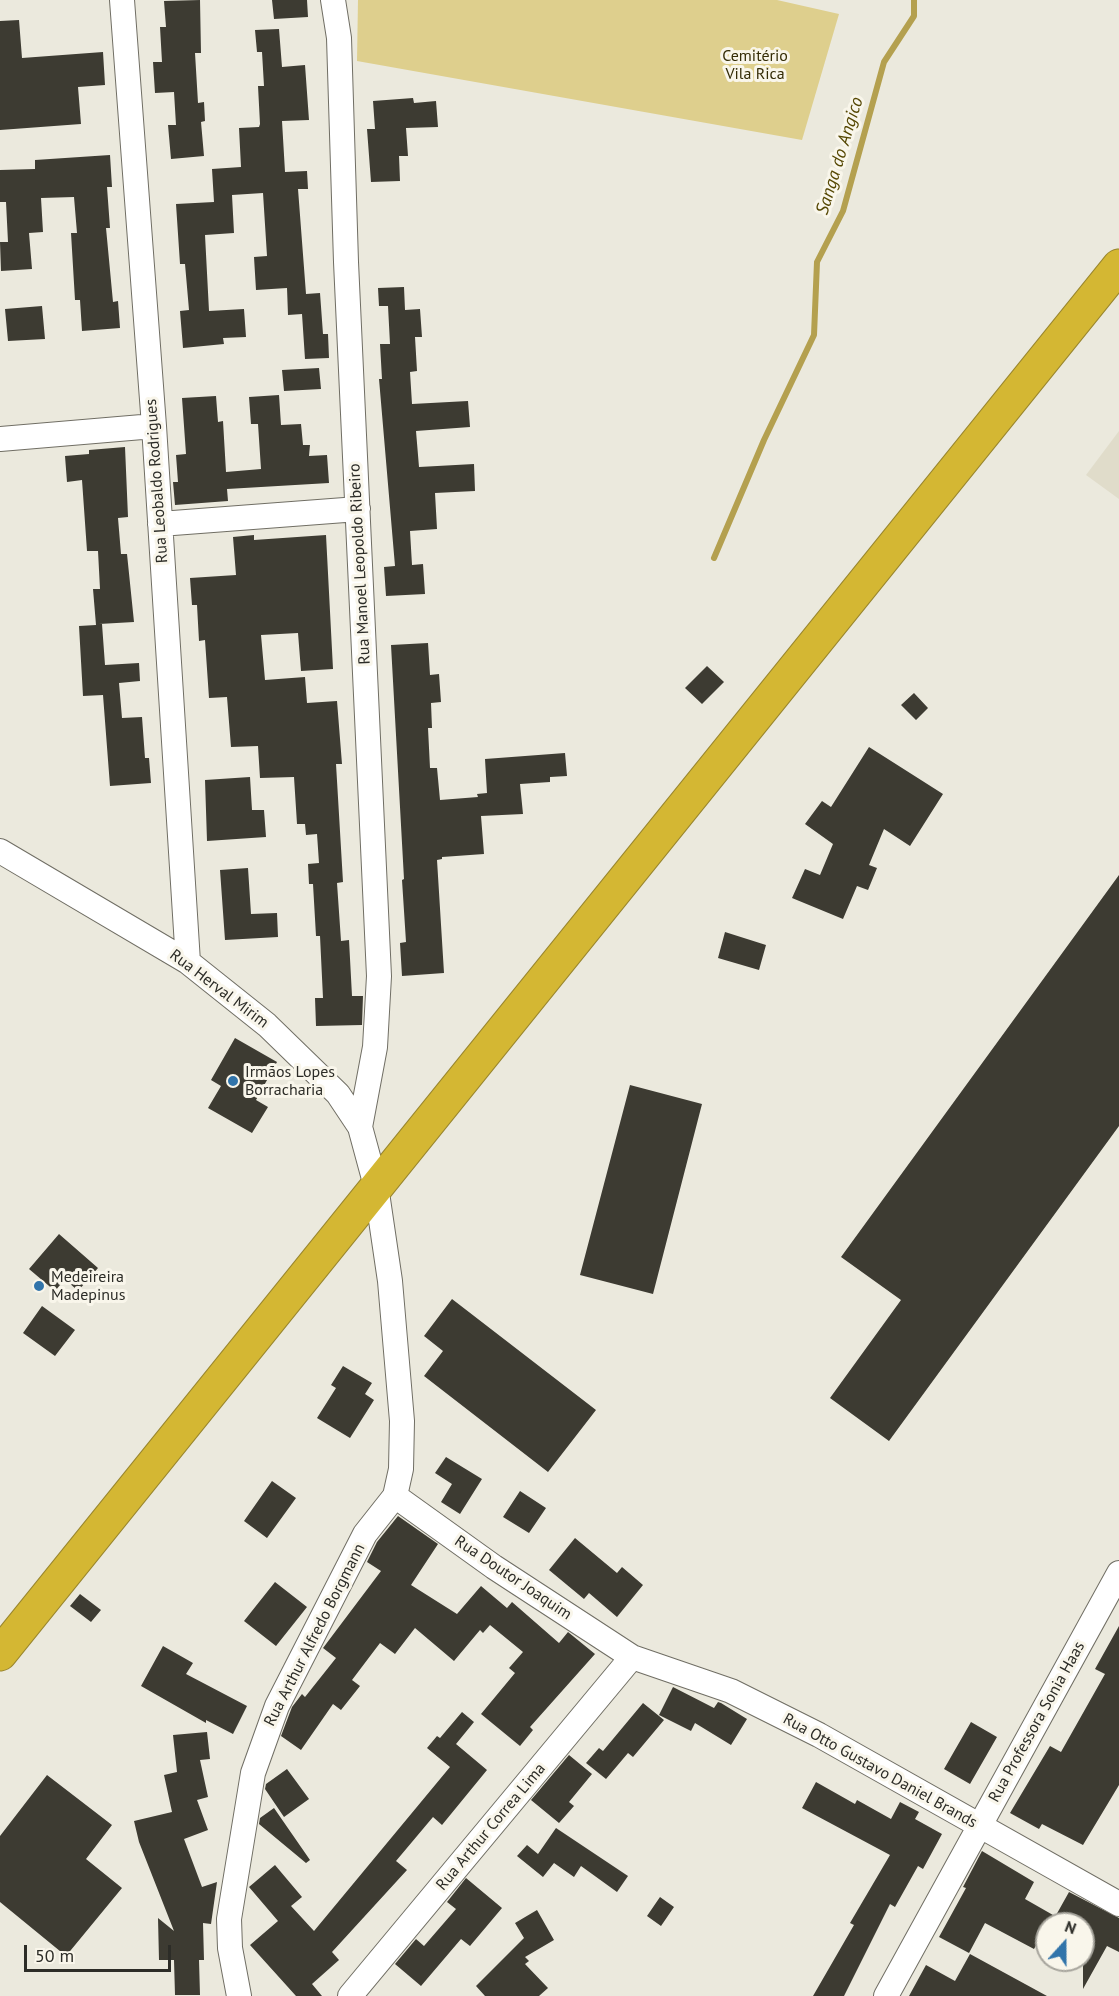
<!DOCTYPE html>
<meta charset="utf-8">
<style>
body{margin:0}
#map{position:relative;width:1119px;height:1996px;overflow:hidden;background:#ebe9dd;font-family:"PT Sans",sans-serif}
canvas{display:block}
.north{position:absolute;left:1035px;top:1912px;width:60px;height:60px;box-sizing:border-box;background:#f9f6eb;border:2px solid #a7a59d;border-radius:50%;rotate:21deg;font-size:16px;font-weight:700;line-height:24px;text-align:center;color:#2c2c27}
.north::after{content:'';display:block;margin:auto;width:21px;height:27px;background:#3174aa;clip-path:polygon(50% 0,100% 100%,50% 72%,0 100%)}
.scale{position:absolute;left:24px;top:1945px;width:147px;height:27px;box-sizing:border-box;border:3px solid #2c2c27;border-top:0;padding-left:8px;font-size:18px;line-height:21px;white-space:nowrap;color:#2c2c27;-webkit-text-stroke:4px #f9f6eb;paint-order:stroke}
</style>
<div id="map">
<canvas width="1119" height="1996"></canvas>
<div class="north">N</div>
<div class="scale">50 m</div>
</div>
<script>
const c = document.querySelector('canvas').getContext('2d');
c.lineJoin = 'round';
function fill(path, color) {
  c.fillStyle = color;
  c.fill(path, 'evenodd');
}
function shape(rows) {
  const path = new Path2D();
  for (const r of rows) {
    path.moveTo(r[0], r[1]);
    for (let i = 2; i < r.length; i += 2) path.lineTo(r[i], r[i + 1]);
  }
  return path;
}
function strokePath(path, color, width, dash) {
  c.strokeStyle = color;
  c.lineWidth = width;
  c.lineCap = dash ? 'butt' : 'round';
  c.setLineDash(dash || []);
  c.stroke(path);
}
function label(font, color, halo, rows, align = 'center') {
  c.font = font + ' "PT Sans",sans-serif';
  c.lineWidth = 6;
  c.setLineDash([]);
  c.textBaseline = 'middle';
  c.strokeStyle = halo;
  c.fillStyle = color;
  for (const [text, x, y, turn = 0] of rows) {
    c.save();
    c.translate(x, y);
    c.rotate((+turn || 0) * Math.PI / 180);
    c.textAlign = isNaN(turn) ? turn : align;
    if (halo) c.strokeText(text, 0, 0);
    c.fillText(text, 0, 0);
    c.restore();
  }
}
fill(shape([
 [1119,431,1119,499,1086,475]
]), '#e0dcca');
fill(shape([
 [358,0,777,0,839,14,802,140,357,61]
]), '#decf8d');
strokePath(shape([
 [714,558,764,440,814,335,817,262,843,211,884,62,914,16,914,0]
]), '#b4a04f', 6);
fill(shape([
 [200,0,201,53,195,53,198,103,204,102,205,121,201,122,204,156,171,159,168,125,176,125,174,92,155,93,153,62,162,62,160,27,166,27,164,1],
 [272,0,307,0,308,17,274,19],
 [19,20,22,58,103,52,105,85,78,87,81,124,0,130,0,21],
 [279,29,282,67,305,65,309,120,282,121,285,172,307,171,308,189,298,189,306,294,320,293,323,334,328,334,329,358,305,359,302,314,288,315,287,288,256,290,254,257,267,256,263,193,232,195,234,233,205,235,209,311,244,309,246,337,223,338,224,344,183,348,180,311,189,310,185,264,180,264,176,204,214,202,212,169,241,167,239,128,259,127,260,124,258,86,264,86,262,52,257,52,255,30],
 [413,98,414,103,436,101,438,127,406,128,408,156,399,156,400,181,371,182,367,129,375,129,373,101],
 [110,155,112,187,107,187,110,228,106,228,113,302,118,301,120,328,82,331,80,300,75,300,71,233,77,233,74,197,41,198,43,232,29,233,32,269,1,271,0,242,8,242,6,202,0,202,0,170,35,169,35,160],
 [404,287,405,310,420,309,422,337,415,337,417,371,410,372,412,404,468,401,470,427,416,431,419,467,474,464,475,491,435,493,437,529,410,531,412,565,423,564,425,594,386,596,384,567,395,566,379,379,382,379,380,344,390,344,388,306,379,306,378,288],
 [42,306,45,339,8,341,5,309],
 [319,368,321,389,284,391,282,370],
 [279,395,281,425,301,424,303,445,310,445,309,456,327,455,329,483,227,489,228,501,175,505,173,482,178,482,176,455,186,454,182,398,216,396,218,422,223,421,226,472,261,469,258,424,251,424,249,397],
 [125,447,128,517,118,518,121,554,127,554,134,622,99,624,102,624,105,665,139,663,140,681,119,683,122,718,142,717,145,758,149,758,151,783,110,786,103,695,83,696,79,626,96,625,93,589,100,589,98,551,87,551,82,480,67,482,65,456,89,454,89,450],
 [254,535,254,540,326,535,333,669,301,671,298,633,261,635,265,680,305,677,307,703,337,701,342,764,336,764,343,882,337,883,341,941,349,940,352,996,363,996,362,1025,316,1026,315,998,323,998,320,936,316,936,313,884,309,884,308,864,319,863,317,834,306,835,305,824,297,824,294,777,260,778,258,746,231,747,227,697,209,698,205,640,199,641,197,605,192,605,190,578,236,575,233,537],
 [428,643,430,675,439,674,441,702,431,703,432,728,428,728,430,768,437,768,440,800,478,797,477,794,487,793,485,759,565,753,567,776,550,777,550,782,520,784,523,814,481,816,484,854,442,857,442,859,437,860,444,973,402,976,400,943,406,942,402,880,404,879,391,645],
 [707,666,724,682,702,704,685,688],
 [914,693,928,708,916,720,901,705],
 [869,747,943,794,910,846,884,829,869,865,877,868,868,890,857,886,843,919,792,898,805,869,820,875,833,844,805,824,822,801,831,807],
 [250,777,252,810,264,810,266,837,207,841,205,780],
 [248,868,251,914,277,913,278,937,225,940,220,870],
 [1119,875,1119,1126,889,1441,830,1398,901,1300,841,1257],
 [725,932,766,945,759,970,718,958],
 [235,1038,277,1062,256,1100,268,1107,252,1133,208,1108,221,1086,211,1080],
 [630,1085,702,1104,653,1294,580,1275],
 [59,1234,98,1268,78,1291,65,1279,55,1291,29,1269],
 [452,1299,596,1410,548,1472,424,1376,443,1351,424,1336],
 [42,1306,75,1330,55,1356,23,1333],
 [343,1366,372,1383,365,1394,374,1400,350,1438,317,1418,336,1388,331,1385],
 [446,1457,482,1479,460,1514,441,1502,452,1484,435,1473],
 [272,1481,296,1498,267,1538,244,1521],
 [520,1491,546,1508,529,1533,503,1517],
 [398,1516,438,1544,411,1585,457,1614,481,1586,507,1608,512,1602,559,1643,568,1632,595,1654,530,1727,533,1730,520,1746,481,1714,515,1673,509,1668,523,1652,490,1625,483,1633,480,1630,454,1661,415,1628,395,1654,380,1643,352,1680,360,1686,341,1710,333,1704,301,1750,281,1736,292,1707,302,1694,305,1697,336,1658,323,1648,381,1571,367,1562,377,1542],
 [575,1538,617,1573,622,1567,643,1585,617,1617,589,1593,584,1599,549,1570],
 [275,1582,307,1607,276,1646,244,1621],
 [80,1594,101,1610,91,1622,70,1606],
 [1119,1626,1119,1785,1083,1845,1042,1824,1039,1829,1010,1813,1050,1746,1061,1752,1105,1674,1095,1669],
 [163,1646,193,1663,186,1674,247,1706,233,1734,206,1720,206,1723,141,1686],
 [673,1687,714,1708,718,1702,721,1703,747,1719,731,1745,695,1723,691,1731,659,1715],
 [643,1703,664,1720,633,1757,628,1753,606,1779,586,1763,599,1748,603,1751],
 [462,1712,474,1722,456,1744,487,1770,442,1825,433,1817,396,1861,407,1870,332,1952,339,1960,312,1984,322,1996,296,1996,250,1945,278,1921,249,1887,275,1865,302,1897,291,1906,314,1931,450,1767,427,1748,437,1736,440,1738],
 [971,1722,997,1737,970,1784,944,1769],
 [207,1732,210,1759,200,1760,208,1797,197,1800,208,1830,184,1839,202,1887,217,1882,211,1924,203,1923,204,1960,199,1960,200,1995,175,1995,174,1960,159,1960,158,1918,174,1931,139,1842,134,1821,172,1812,164,1775,177,1772,173,1735],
 [569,1755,592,1774,569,1802,574,1806,559,1823,531,1800],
 [287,1769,309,1799,284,1817,265,1789,266,1784],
 [47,1775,112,1825,86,1859,122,1888,66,1956,0,1902,0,1836],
 [816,1782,855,1804,857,1800,891,1819,900,1802,919,1812,915,1819,942,1834,923,1869,918,1866,895,1907,890,1904,844,1996,813,1996,854,1925,850,1923,890,1855,802,1808],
 [274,1808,310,1860,306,1863,259,1824,260,1818],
 [556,1828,628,1876,617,1892,581,1866,574,1877,554,1863,543,1877,517,1856,527,1845,538,1854],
 [982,1851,1034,1882,1025,1899,1053,1915,1034,1949,985,1923,969,1953,939,1937,966,1888,963,1887],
 [466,1878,502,1908,470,1946,461,1939,421,1986,395,1964,416,1939,424,1946,456,1909,447,1902],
 [1069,1892,1119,1918,1119,1952,1107,1946,1083,1989,1083,1924,1069,1924,1055,1917],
 [660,1897,674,1907,661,1926,647,1916],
 [537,1910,554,1940,525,1957,529,1961,525,1964,548,1988,539,1996,485,1996,476,1986,524,1938,515,1923],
 [970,1954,1047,1996,909,1996,926,1965,955,1981]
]), '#3d3b32');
const minor = shape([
 [122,0,154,426,188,962],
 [333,0,339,38,346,262,379,976,375,1047,360,1127],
 [0,439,154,426],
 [160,524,358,509],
 [0,851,188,962,267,1025,338,1094,360,1127,376,1186,390,1281,402,1421,401,1469,395,1496,365,1534,277,1706,253,1773,229,1919,230,1948,239,1996],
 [395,1496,494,1567,632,1657,731,1691,819,1735,1119,1904],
 [350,1996,632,1657],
 [886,1996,1119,1573]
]);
const highway = shape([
 [0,1654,1119,266]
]);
strokePath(minor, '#706e64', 26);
strokePath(highway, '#99862f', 35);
strokePath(minor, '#fff', 24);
strokePath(highway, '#d4b733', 33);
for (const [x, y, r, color] of [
 [233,1081,6,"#3174aa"],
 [39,1286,6,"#3174aa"]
]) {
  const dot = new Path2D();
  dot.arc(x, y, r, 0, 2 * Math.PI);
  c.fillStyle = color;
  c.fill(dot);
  strokePath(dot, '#f9f6eb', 2);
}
label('16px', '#342c06', '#f9f6eb', [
 ["Cemitério",755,56],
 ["Vila Rica",755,74]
]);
label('16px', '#2c2c27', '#f9f6eb', [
 ["Rua Leobaldo Rodrigues",157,481,-94],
 ["Rua Manoel Leopoldo Ribeiro",360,564,-93],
 ["Rua Herval Mirim",219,989,37],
 ["Rua Doutor Joaquim",513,1578,34],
 ["Rua Arthur Alfredo Borgmann",315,1635,-63],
 ["Rua Professora Sonia Haas",1037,1722,-61],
 ["Rua Otto Gustavo Daniel Brands",880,1771,29],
 ["Rua Arthur Correa Lima",491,1827,-50]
]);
label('16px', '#2c2c27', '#f9f6eb', [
 ["Irmãos Lopes",245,1072],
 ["Borracharia",245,1090],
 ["Medeireira",51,1277],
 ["Madepinus",51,1295]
], 'left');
label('italic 18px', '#554703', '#f9f6eb', [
 ["Sanga do Angico",840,156,-73]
]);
</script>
